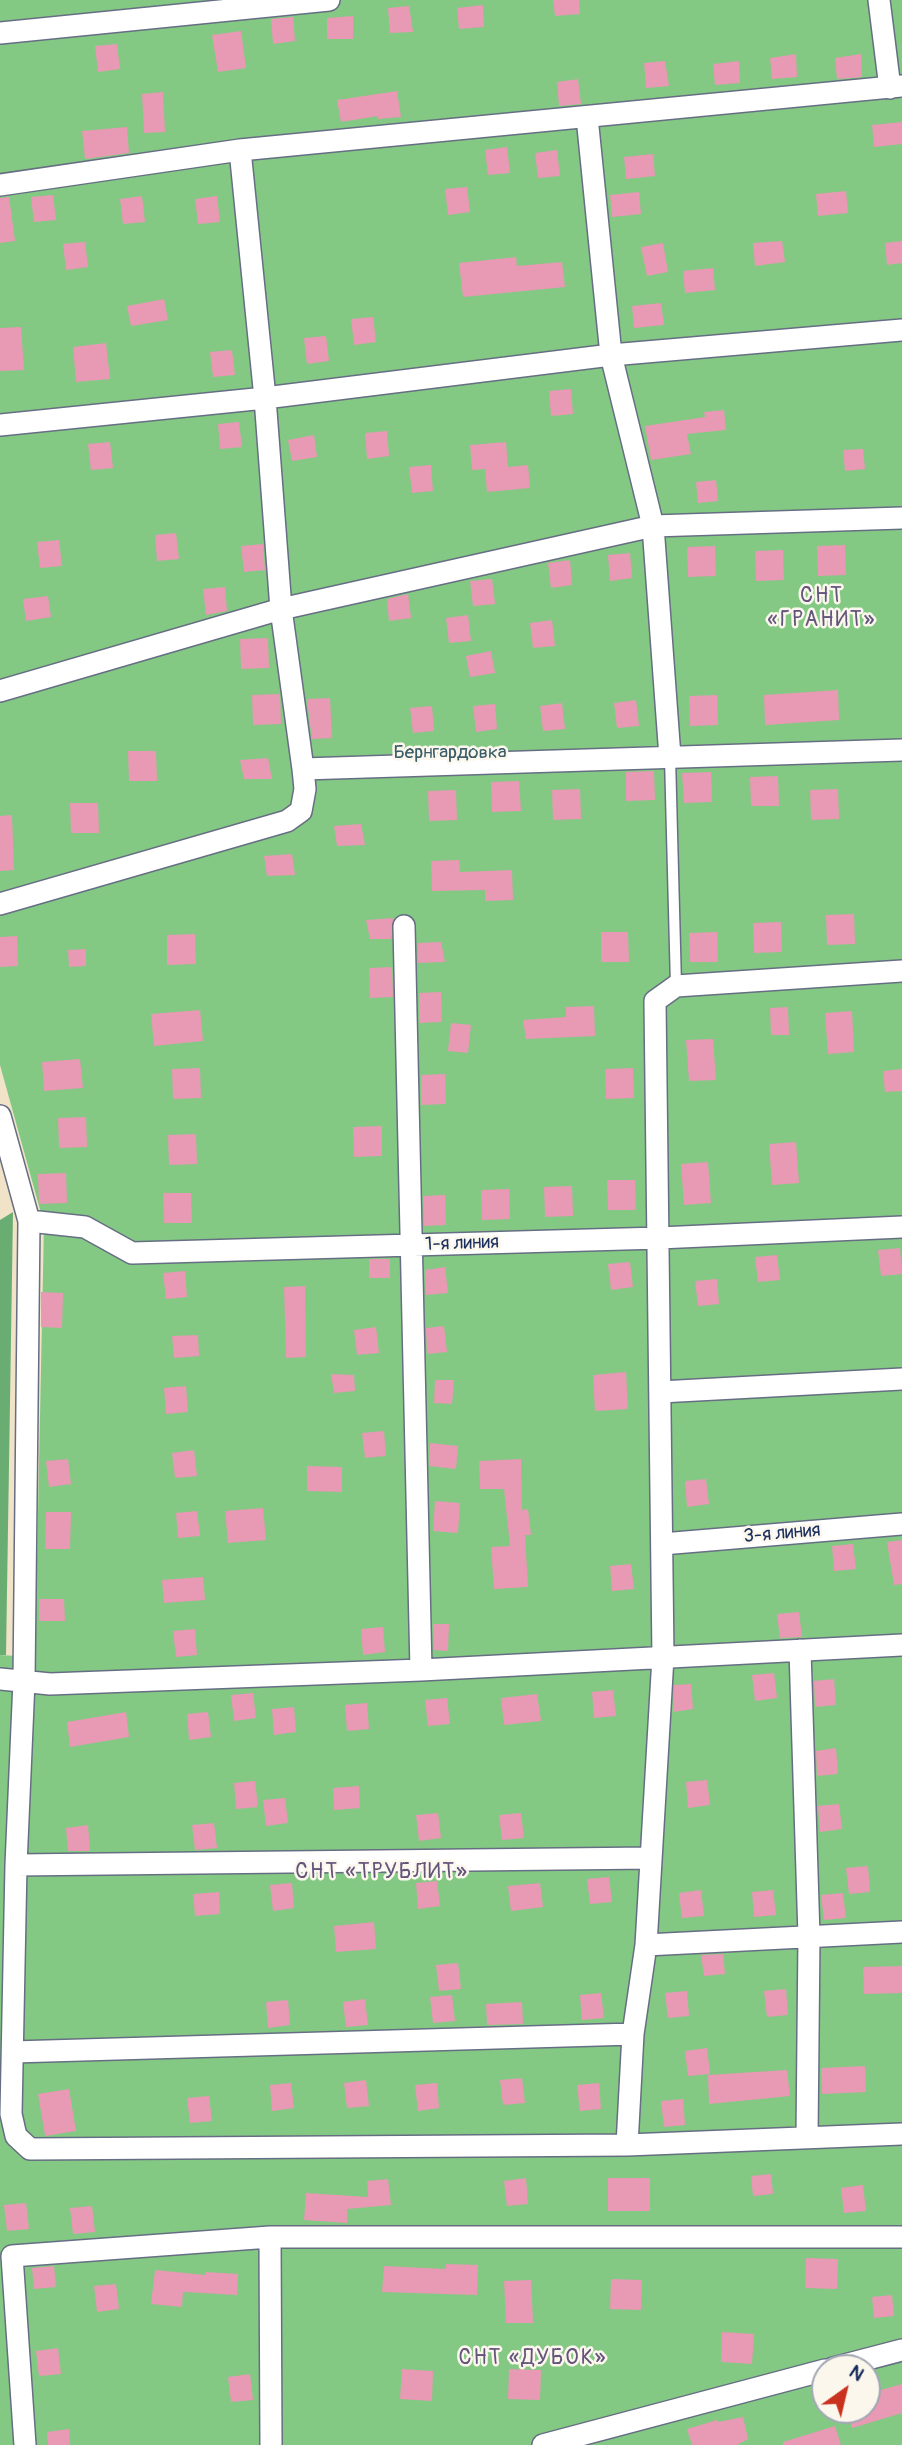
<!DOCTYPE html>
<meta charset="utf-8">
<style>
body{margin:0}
#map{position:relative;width:902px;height:2445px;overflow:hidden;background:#f1e3c7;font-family:Pangolin,sans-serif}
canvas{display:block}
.north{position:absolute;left:811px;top:2354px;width:70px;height:70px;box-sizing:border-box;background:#fbf7ec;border:2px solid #a1a7b3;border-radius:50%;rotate:34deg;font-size:19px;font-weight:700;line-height:28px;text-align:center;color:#1b2f5e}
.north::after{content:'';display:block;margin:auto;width:24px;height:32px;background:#c8321e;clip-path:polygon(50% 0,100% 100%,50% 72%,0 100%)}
</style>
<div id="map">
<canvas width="902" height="2445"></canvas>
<div class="north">N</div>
</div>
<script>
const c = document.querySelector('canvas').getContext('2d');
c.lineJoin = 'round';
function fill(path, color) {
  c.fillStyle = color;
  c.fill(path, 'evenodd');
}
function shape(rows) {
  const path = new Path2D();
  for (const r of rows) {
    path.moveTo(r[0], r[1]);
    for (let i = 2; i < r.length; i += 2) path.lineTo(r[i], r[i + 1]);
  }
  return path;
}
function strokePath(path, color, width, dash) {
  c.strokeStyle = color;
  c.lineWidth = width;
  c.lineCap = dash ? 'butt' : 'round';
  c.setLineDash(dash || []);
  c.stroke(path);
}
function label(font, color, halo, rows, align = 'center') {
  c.font = font + ' Pangolin,sans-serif';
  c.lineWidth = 5;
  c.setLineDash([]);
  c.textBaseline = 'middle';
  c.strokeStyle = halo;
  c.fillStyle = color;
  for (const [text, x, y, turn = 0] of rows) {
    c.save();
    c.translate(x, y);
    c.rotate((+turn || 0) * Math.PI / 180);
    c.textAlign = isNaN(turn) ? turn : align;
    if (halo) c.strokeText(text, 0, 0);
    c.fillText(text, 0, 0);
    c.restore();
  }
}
fill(shape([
 [0,0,902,0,902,2445,0,2445,0,1655,35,1657,44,1224,0,1065],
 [825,2368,867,2368,867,2410,825,2410]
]), '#83c984');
fill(shape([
 [13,1212,6,1655,0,1655,0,1220]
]), '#6aad72');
fill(shape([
 [553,0,579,0,580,14,555,16],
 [483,5,484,27,459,29,457,8],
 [409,6,413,32,390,33,388,8],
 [353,16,353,39,327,39,327,18],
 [293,17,295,41,273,44,271,19],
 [241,31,246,68,218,72,212,35],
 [117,44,120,69,98,72,95,46],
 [796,54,797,77,772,79,770,58],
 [861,54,862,77,837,79,835,58],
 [665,61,669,86,646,88,644,63],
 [739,61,740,83,715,85,713,64],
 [578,79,581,104,559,106,557,82],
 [397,91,401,117,378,119,378,116,341,122,337,100],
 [163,92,165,132,144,133,142,94],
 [902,122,902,144,874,147,872,125],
 [127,127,129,153,85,159,82,131],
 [507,147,510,173,488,175,485,150],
 [557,150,560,176,538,178,535,153],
 [653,154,655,176,626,179,624,157],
 [467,187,470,212,448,215,445,189],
 [846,191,848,213,818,216,816,194],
 [639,192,641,214,612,217,610,195],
 [53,195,56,220,34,222,31,197],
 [142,196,145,222,123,224,120,199],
 [217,196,220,222,198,224,195,199],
 [9,197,15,241,0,243,0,198],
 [782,241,785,262,755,266,753,243],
 [902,241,902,263,887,265,885,243],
 [85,242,88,267,66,270,63,244],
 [663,243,668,272,647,276,641,247],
 [516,257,517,266,562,262,565,287,463,297,459,263],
 [713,268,715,290,685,293,683,271],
 [164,299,168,320,131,326,127,306],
 [661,303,664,325,634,328,632,306],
 [373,317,376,342,354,345,351,319],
 [21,327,24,370,0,371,0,328],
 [326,336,329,361,307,364,304,338],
 [106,343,110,379,76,382,73,347],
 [232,350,235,375,213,377,210,352],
 [571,389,573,414,551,416,549,391],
 [724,410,726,430,687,434,691,454,651,460,645,426,705,417,704,412],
 [239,422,242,447,220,449,218,424],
 [387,431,389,456,367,459,365,433],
 [314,435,317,457,292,461,288,440],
 [110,442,113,468,91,470,88,444],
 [506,442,508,467,528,465,530,488,487,492,485,469,472,470,470,445],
 [863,449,865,469,845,471,843,450],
 [431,465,433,491,412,493,409,467],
 [716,480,718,501,698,503,696,482],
 [176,533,179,559,157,561,155,535],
 [59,540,62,566,40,568,37,542],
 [263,544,265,570,244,572,241,546],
 [845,545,846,575,818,576,817,546],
 [715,546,716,576,688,577,687,547],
 [783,550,784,580,756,581,755,551],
 [630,553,632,578,610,581,608,555],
 [570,560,572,585,551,588,548,563],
 [492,579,495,604,473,606,470,581],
 [225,587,227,611,206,615,203,589],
 [408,594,411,618,389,621,387,599],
 [48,596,51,617,26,621,23,599],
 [468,615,471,641,449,643,446,618],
 [552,620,555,646,533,648,530,623],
 [268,638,269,668,241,669,240,639],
 [491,651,495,673,470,677,466,656],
 [838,690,839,720,765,725,764,695],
 [280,694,281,724,253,725,252,695],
 [717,695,718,725,690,726,689,696],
 [330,698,332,738,312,739,307,699],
 [636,700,639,726,617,728,614,703],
 [562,703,565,729,543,731,540,706],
 [495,704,497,729,476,732,473,706],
 [432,706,434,731,413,733,410,708],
 [128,751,156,751,157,781,129,781],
 [268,758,272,779,244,779,240,760],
 [654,771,655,800,626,801,626,772],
 [711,772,712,802,684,803,682,773],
 [778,776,779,806,751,806,750,777],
 [519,781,521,811,492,812,491,782],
 [580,789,581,819,553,820,552,790],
 [838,789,839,819,811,820,810,790],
 [456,790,457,820,429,821,428,791],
 [70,803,98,803,99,833,71,833],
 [12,815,14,870,0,871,0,816],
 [361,824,365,845,337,846,334,826],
 [292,854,295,875,267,876,264,856],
 [459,860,460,872,512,870,513,900,485,901,485,890,432,891,431,861],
 [854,914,855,944,827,945,826,915],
 [394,918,391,939,370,939,366,920],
 [781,922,782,952,754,953,753,923],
 [601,932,628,932,629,962,601,962],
 [717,932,718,962,690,962,689,933],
 [195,934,196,964,167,965,167,935],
 [17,936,18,966,0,967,0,937],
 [441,942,445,962,418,963,418,943],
 [86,949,86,966,69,967,68,950],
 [392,967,393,997,370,998,369,968],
 [441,992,442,1022,419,1023,419,993],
 [594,1006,595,1036,526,1039,523,1020,566,1017,566,1007],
 [788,1007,789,1035,771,1035,770,1008],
 [200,1010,203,1041,154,1046,151,1014],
 [852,1011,854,1052,828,1054,825,1013],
 [451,1023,471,1025,468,1053,448,1051],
 [713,1039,716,1080,689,1081,686,1040],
 [80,1059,83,1088,44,1091,42,1062],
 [200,1068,201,1098,173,1099,172,1069],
 [633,1068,634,1098,606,1099,605,1069],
 [902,1069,902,1091,885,1092,883,1071],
 [445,1074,446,1104,421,1105,421,1075],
 [86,1117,87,1147,59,1148,58,1118],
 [382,1126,382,1156,354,1157,353,1127],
 [196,1134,197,1164,169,1165,168,1135],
 [796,1142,799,1183,772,1185,769,1144],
 [708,1162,711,1203,684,1205,681,1164],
 [66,1173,67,1203,39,1204,38,1174],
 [607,1180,635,1180,636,1210,608,1210],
 [572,1186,573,1216,545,1217,544,1187],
 [509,1189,510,1219,482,1220,481,1190],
 [163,1193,191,1193,192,1223,164,1223],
 [445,1195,446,1225,424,1226,423,1196],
 [900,1248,902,1274,881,1276,878,1250],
 [777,1255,780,1280,758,1282,755,1257],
 [369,1259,390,1259,390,1278,369,1278],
 [630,1262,633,1287,611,1290,608,1264],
 [445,1267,448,1293,426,1295,425,1270],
 [185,1271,187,1297,166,1299,163,1273],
 [717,1279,719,1304,698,1306,695,1281],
 [305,1286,306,1357,286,1358,284,1287],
 [41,1292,63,1293,62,1328,41,1327],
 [444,1326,447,1352,427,1354,426,1328],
 [376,1327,379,1353,357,1355,354,1330],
 [198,1335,199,1356,174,1358,172,1336],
 [626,1372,628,1409,595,1411,593,1375],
 [331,1374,354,1375,355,1391,334,1393],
 [435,1380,454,1380,452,1404,434,1403],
 [186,1386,188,1412,166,1414,164,1388],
 [384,1431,386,1456,365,1458,362,1433],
 [430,1443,458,1446,456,1469,429,1466],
 [194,1450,197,1476,175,1478,172,1453],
 [68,1459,71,1484,49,1487,46,1461],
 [521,1459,522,1510,528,1509,531,1535,525,1535,528,1587,494,1589,491,1547,510,1546,504,1489,480,1489,479,1461],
 [307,1466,342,1467,342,1492,307,1491],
 [706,1479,709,1504,687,1507,685,1481],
 [435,1501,460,1503,458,1533,433,1531],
 [263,1508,266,1540,228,1543,225,1511],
 [197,1511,200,1536,178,1538,176,1513],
 [46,1512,71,1512,70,1549,45,1549],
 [902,1540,902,1584,894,1585,887,1542],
 [853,1544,856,1569,834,1571,832,1546],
 [631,1564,634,1589,612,1591,610,1566],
 [203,1577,205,1600,164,1603,162,1580],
 [39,1599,64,1599,65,1621,39,1621],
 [799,1612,802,1637,780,1638,777,1614],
 [433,1624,449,1624,448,1651,434,1650],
 [383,1627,385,1652,363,1655,361,1629],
 [195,1629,197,1655,176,1657,173,1631],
 [774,1673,777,1698,755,1701,752,1675],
 [834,1679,836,1705,815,1707,814,1681],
 [691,1684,693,1709,673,1712,674,1685],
 [613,1690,616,1716,594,1718,592,1692],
 [253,1693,256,1718,234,1721,231,1695],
 [537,1694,541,1721,504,1725,501,1698],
 [447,1698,450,1724,428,1726,425,1700],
 [367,1703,369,1729,347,1731,345,1705],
 [294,1707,296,1732,274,1735,272,1709],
 [126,1712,129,1737,70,1747,67,1722],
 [208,1712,211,1737,189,1740,187,1714],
 [836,1748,838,1774,817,1776,816,1751],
 [707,1780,710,1805,688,1808,686,1782],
 [255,1781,258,1807,236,1809,234,1783],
 [359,1786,360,1808,334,1810,333,1788],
 [285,1798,288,1823,266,1826,263,1800],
 [839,1804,842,1829,820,1832,818,1806],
 [438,1813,441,1838,419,1841,416,1815],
 [521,1813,524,1838,502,1840,499,1815],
 [214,1823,217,1848,195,1850,192,1825],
 [88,1825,90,1851,68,1851,66,1828],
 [868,1866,870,1892,849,1894,846,1868],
 [609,1877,612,1902,590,1904,587,1879],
 [437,1881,440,1906,418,1909,416,1883],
 [292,1883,294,1908,273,1911,270,1885],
 [540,1883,543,1907,511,1911,508,1886],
 [701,1890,704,1916,682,1918,679,1893],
 [773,1890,776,1915,754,1917,752,1892],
 [219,1892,220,1914,195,1916,193,1894],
 [843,1893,846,1918,824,1920,821,1895],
 [374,1922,376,1949,336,1952,334,1926],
 [723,1954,725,1974,704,1976,701,1955],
 [458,1963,461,1989,439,1991,436,1965],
 [902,1966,902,1993,864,1994,863,1967],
 [786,1989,788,2015,767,2017,764,1991],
 [687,1991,689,2016,668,2018,665,1993],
 [601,1993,604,2018,582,2020,580,1995],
 [452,1995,455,2021,433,2023,430,1997],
 [365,1999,368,2025,346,2027,343,2002],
 [288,2000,290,2025,268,2028,266,2002],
 [522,2002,523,2024,487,2025,486,2004],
 [707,2048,710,2074,688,2076,685,2051],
 [865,2066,866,2092,822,2094,821,2068],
 [787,2070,790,2096,709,2104,708,2075],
 [522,2078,525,2103,503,2105,500,2080],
 [366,2080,369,2106,347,2108,344,2083],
 [291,2083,294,2108,272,2111,270,2085],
 [437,2083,439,2108,418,2111,415,2085],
 [599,2083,601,2109,580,2111,577,2085],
 [69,2089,76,2131,45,2136,38,2094],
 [209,2096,212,2121,190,2123,187,2098],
 [683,2099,685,2125,664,2127,661,2101],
 [771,2174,773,2194,753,2196,751,2176],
 [526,2178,528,2204,507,2206,504,2181],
 [608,2178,650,2178,650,2211,608,2211],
 [388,2179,391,2205,347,2209,347,2223,304,2220,306,2193,368,2197,367,2181],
 [863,2185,866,2211,844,2213,841,2188],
 [26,2203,29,2229,7,2231,4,2205],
 [92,2206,95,2232,73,2234,70,2208],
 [806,2258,838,2259,837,2289,805,2288],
 [446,2264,478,2265,477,2295,382,2292,384,2266,446,2269],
 [54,2266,56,2287,34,2289,32,2268],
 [155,2270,205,2275,205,2272,238,2274,237,2295,183,2292,182,2307,151,2304],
 [611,2279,642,2280,641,2310,610,2309],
 [531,2280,533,2323,506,2323,504,2281],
 [116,2284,119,2309,97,2312,94,2286],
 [892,2295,894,2316,874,2318,872,2297],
 [722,2332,754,2334,752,2364,721,2362],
 [58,2348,61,2374,39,2376,36,2351],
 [402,2369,433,2371,432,2401,400,2399],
 [509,2369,541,2370,540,2400,508,2399],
 [250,2374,253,2400,231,2402,228,2377],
 [902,2384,902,2413,852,2428,847,2410,867,2410,867,2394],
 [743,2417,748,2439,737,2445,692,2445,687,2429,717,2420,718,2422],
 [835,2426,841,2445,783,2445,783,2442],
 [69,2429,70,2445,48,2445,47,2432]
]), '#e899b3');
const lane = shape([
 [670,757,676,986]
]);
const street = shape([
 [879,0,890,88],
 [0,33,329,0],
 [587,117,611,355,653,526,670,757],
 [0,185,240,150,902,86],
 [0,425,265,398,611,355,902,330],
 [0,691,281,609,653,526,902,518],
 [303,769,902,750],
 [0,904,287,821,301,811,305,789,303,769,281,609,265,398,240,150],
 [404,926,421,1670],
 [0,1116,29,1221,24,1681,16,1865,11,2114,16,2136,30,2149,627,2145,902,2134],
 [29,1221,85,1227,132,1253,659,1238,902,1227],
 [660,1392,902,1379],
 [662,1544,902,1524],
 [800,1650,809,1936,807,2137],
 [0,1679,50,1684,421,1670,902,1645],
 [16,1865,651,1858],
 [646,1945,902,1932],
 [13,2052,633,2034],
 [627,2145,633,2034,646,1945,663,1657,655,1001,676,986,902,971],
 [270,2237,271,2445],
 [833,2368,902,2350],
 [25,2445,12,2256,270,2237,902,2237],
 [543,2445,825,2370]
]);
strokePath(lane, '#666e83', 13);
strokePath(street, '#666e83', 24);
strokePath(lane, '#fff', 10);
strokePath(street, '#fff', 21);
label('19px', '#3a5d69', '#fbf7ec', [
 ["Бернгардовка",450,753]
]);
label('19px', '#1b2f5e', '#fbf7ec', [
 ["1-я линия",462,1244,-2],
 ["3-я линия",782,1534,-5]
]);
c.letterSpacing = '2px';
label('21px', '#63547c', '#fbf7ec', [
 ["СНТ",822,597],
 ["«ГРАНИТ»",822,621],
 ["СНТ «ТРУБЛИТ»",382,1873],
 ["СНТ «ДУБОК»",533,2359]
]);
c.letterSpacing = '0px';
</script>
